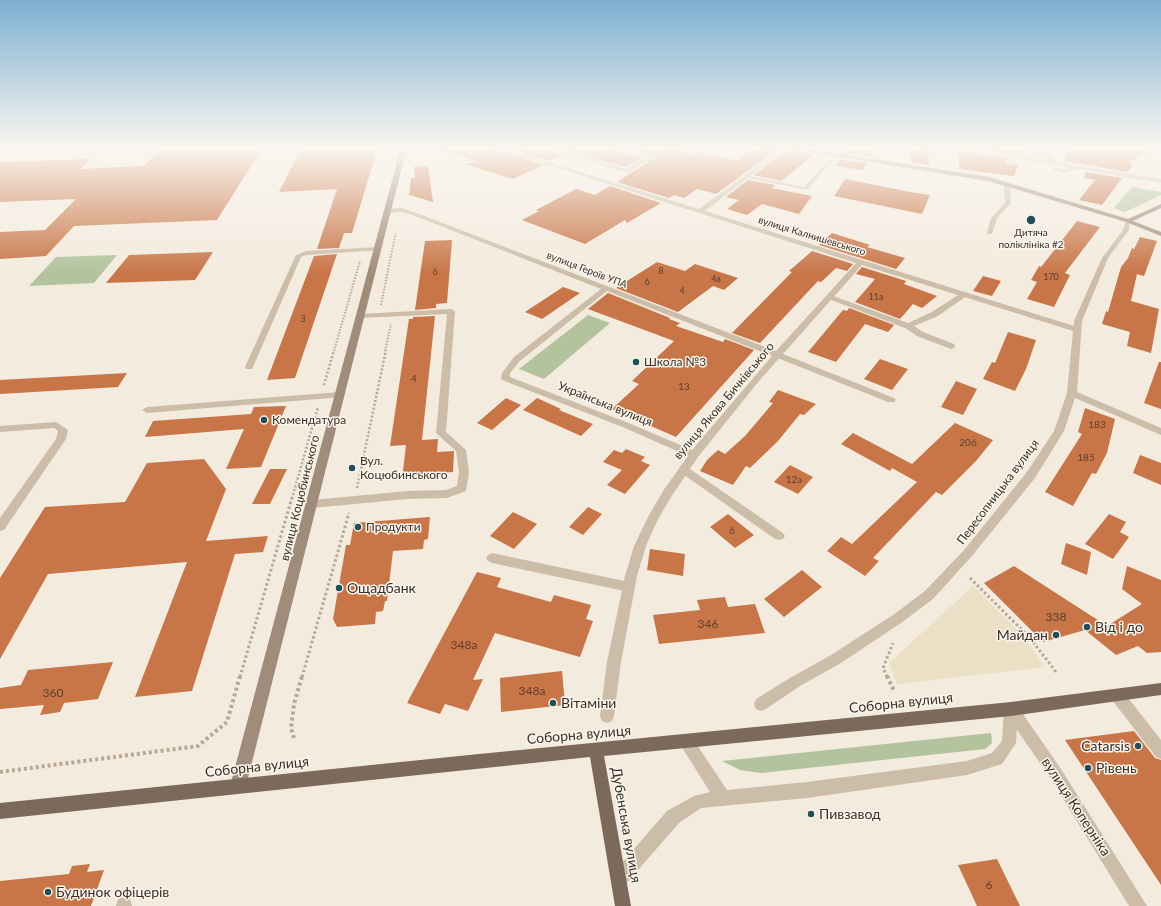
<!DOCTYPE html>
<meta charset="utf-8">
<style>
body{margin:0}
canvas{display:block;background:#f3ebde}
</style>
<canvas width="1161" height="906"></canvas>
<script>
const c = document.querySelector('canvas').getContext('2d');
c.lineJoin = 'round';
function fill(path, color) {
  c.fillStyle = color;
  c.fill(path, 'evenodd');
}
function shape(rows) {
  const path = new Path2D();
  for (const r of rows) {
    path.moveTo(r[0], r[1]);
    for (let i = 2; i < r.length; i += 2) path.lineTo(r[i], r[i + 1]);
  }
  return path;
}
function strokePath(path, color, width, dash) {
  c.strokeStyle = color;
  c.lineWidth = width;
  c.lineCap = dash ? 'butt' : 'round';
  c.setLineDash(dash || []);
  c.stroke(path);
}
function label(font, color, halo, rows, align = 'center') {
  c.font = font + ' Lato,sans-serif';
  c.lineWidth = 3;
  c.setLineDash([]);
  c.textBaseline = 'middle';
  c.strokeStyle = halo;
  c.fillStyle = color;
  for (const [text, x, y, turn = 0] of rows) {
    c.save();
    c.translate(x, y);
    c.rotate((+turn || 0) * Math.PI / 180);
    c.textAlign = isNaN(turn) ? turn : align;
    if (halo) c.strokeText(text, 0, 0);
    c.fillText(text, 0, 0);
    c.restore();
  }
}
fill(shape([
 [1132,187,1161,192,1161,195,1125,212,1114,208],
 [117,255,94,283,29,286,56,257],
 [588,315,610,323,544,379,519,369],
 [991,733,992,743,985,749,761,773,740,770,722,761]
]), '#b2c39d');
fill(shape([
 [973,586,1025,638,1045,667,897,684,889,663]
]), '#ebdfc5');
fill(shape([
 [162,147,263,147,217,220,74,226,46,256,0,259,0,232,45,230,76,199,0,202,0,162,91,159,80,169,144,166],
 [302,147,378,147,352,233,344,233,339,248,317,249,337,189,279,192],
 [440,147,491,147,492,148,543,165,513,179,464,164,478,162,439,150],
 [504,147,563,147,555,152,556,153,562,155,550,161],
 [574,147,609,147,610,148,643,158,626,167,568,152],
 [622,147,662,147,696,154,699,152,738,161,753,147,776,150,776,147,781,147,716,194,697,189,684,198,674,195,669,198,617,182,656,157,655,156],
 [847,147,875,147,870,157,843,153],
 [910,147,927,147,930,165,911,163],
 [967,147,1026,147,1022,156],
 [1068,147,1161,147,1130,161,1132,166,1127,172,1064,161],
 [788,149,815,154,781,181,754,175],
 [959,150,1006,158,1006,164,1018,165,1014,176,959,169],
 [840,159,866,163,863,170,835,166],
 [428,166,433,202,409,195,411,178,415,178,414,167],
 [1086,172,1122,178,1102,205,1079,200,1095,180,1084,178],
 [845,179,910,192,930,195,922,214,834,196],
 [748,180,775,185,772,188,812,196,799,214,762,204,747,215,727,209,739,200,726,197],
 [610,186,661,203,627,223,625,220,585,244,522,220,539,211,536,210,576,189,595,195],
 [1077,221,1100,227,1065,273,1070,275,1054,307,1027,299,1037,282,1031,280,1039,266,1041,267],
 [832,233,870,245,867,247,905,258,896,269,819,245],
 [1140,237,1157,241,1144,276,1137,274,1131,301,1159,309,1151,353,1127,346,1130,332,1102,324,1106,311,1108,312,1121,267,1128,258,1132,248,1134,249],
 [452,240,447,303,436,304,436,308,415,310,425,241],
 [812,251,853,264,847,271,836,268,821,282,818,281,760,343,732,333,792,272,789,271],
 [213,252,195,280,106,283,129,255],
 [337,254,295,378,267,380,314,256],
 [657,262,685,271,695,264,738,278,724,290,713,286,678,312,616,288],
 [862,267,906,281,904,284,937,296,922,308,913,304,900,319,855,302,875,279,856,274],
 [983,276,1001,281,992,296,973,291],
 [563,287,580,293,542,319,525,312],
 [608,293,670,318,669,319,680,323,676,326,723,342,725,339,754,350,676,437,612,409,639,384,632,381,674,341,588,309],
 [849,308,894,325,888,332,865,324,836,362,808,352,843,310,847,311],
 [435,316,422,440,438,439,437,452,454,451,453,472,409,475,403,471,406,445,390,446,409,319,413,319,413,317],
 [1008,332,1036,340,1026,369,1015,391,983,379,992,362,995,363],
 [880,359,908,369,892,390,864,379],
 [1159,362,1161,362,1161,409,1144,403],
 [127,373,118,387,0,394,0,380],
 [956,381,977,389,963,415,941,407],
 [778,390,816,404,804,415,800,414,778,441,750,468,746,466,733,485,700,471,707,460,718,450,725,454,745,436,773,403,769,402],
 [506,398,521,405,492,430,477,423],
 [537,398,561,409,559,410,593,424,581,436,523,410],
 [286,406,261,467,226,469,244,429,145,437,153,421,251,414,254,407],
 [1085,408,1115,419,1107,453,1096,474,1092,473,1073,506,1045,492,1082,434,1078,432],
 [955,423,993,440,976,461,942,495,936,492,873,558,879,561,865,576,827,551,841,537,852,544,917,482,892,468,890,471,841,444,853,433,912,464],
 [626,449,645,457,641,461,650,465,625,494,607,485,622,470,603,462,614,450,622,453],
 [1140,455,1161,463,1161,485,1133,473],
 [204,459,226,489,206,541,268,536,263,552,235,554,192,691,135,697,187,562,48,574,0,659,0,578,45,507,125,502,147,463],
 [790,465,813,477,798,494,774,482],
 [270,469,287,469,270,504,252,504],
 [588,507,602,514,583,535,569,527],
 [513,512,537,524,514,549,490,536],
 [728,514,754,535,735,548,710,527],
 [1109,514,1126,522,1120,532,1129,537,1113,559,1085,544],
 [430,517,428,539,424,540,423,549,393,551,387,601,385,601,383,611,376,612,375,624,337,627,333,619,346,545,350,545,354,523],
 [1066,543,1091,552,1087,575,1061,564],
 [650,549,685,554,683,576,647,570],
 [1014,566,1107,626,1142,604,1122,589,1127,566,1161,580,1161,652,1147,653,1138,646,1116,655,1085,630,1043,642,984,583],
 [802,570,822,587,784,617,764,599],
 [477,572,501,578,497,587,551,602,554,595,591,605,586,619,593,621,580,657,495,633,473,680,483,679,468,711,445,704,440,714,407,703],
 [725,597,728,607,755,604,765,633,659,644,653,615,700,610,697,600],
 [113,662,98,699,64,703,60,712,40,715,44,705,0,709,0,688,21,685,28,670],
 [562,671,565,705,501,712,500,678],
 [1134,731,1155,758,1161,760,1161,885,1065,740],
 [997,859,1020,906,977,906,958,865],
 [90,864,87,872,104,870,91,906,0,906,0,881,69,874,72,866]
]), '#c87547');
strokePath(shape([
 [395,237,396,233]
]), '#b8a793', 1.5, [1, 1]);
strokePath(shape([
 [381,305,395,236],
 [334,351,360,261],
 [385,351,391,324]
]), '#b8a793', 2, [1.5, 1.5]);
strokePath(shape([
 [324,385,334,350],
 [357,488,386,350],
 [293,495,318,407]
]), '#b8a793', 2.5, [2, 2]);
strokePath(shape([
 [970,578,1030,638,1056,672],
 [240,677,293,494],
 [302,677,349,513],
 [887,677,883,668,893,643]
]), '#b8a793', 3, [2.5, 2.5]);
strokePath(shape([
 [887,676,894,691],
 [294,738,291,728,294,704,302,676],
 [0,772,198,746,227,722,240,676]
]), '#b8a793', 4, [3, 3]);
fill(shape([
 [566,147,573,147,564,152,626,169,647,157,610,147,617,147,655,157,627,173,556,152,566,147],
 [1042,147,1046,147,1047,150,1057,163,1056,164,1052,164,1041,150,1042,147],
 [835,153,838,155,837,156,807,190,743,177,746,175,804,187,835,153],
 [1010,154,1013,156,1012,161,1019,162,1019,164,1007,163,1007,156,1010,154],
 [1076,165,1079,167,1078,168,1066,173,1052,170,1055,168,1065,169,1076,165],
 [1007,182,1010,184,1011,203,997,218,992,234,988,234,987,233,991,218,1005,203,1004,184,1007,182],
 [378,247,380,248,380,250,307,255,301,257,253,367,252,369,246,369,245,367,296,255,306,251,378,247],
 [961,293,967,293,968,295,938,316,914,326,923,332,954,344,955,346,954,348,951,349,917,336,905,328,826,298,830,296,833,296,908,323,932,312,961,293],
 [451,309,455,311,446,432,466,450,469,472,466,491,447,498,408,499,312,508,308,507,307,504,308,501,312,500,408,491,446,490,457,486,459,472,456,451,436,433,447,314,360,318,356,316,360,314,451,309],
 [778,352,894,398,896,400,894,402,888,402,775,357,774,355,775,353,778,352],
 [340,392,345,395,343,397,147,413,142,410,147,407,340,392],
 [56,422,68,430,66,439,4,530,0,531,0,518,56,439,58,431,54,428,0,432,0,426,56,422],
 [684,465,783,533,785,536,783,539,779,540,775,539,680,472,679,469,680,466,684,465],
 [492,553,629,582,633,583,635,587,633,591,629,592,492,563,488,561,486,558,488,555,492,553],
 [1117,689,1122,690,1161,740,1161,759,1156,757,1112,700,1110,695,1112,690,1117,689],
 [1011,702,1016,704,1018,709,1016,743,1002,764,967,775,807,798,701,808,679,823,625,885,619,887,613,885,611,879,613,873,667,811,694,796,710,792,681,746,679,741,681,736,686,734,691,736,727,790,807,782,967,761,992,753,1002,741,1004,709,1006,704,1011,702],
 [124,897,130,899,132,906,116,906,118,899,124,897]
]), '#ccbda9');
fill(shape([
 [492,147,500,147,699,209,783,147,788,147,705,211,1074,326,1074,321,1102,258,1123,230,1126,220,1130,220,1129,230,1108,258,1082,321,1077,392,1161,428,1161,435,1075,398,1064,431,1035,478,972,556,933,599,901,623,841,663,800,686,766,709,761,711,756,709,754,704,756,699,790,678,831,655,893,615,925,591,964,550,1027,472,1054,431,1067,393,1073,331,862,265,759,381,698,457,673,494,658,519,646,546,637,576,621,662,614,716,612,721,607,723,602,721,600,716,607,662,625,576,634,546,649,515,665,488,688,456,625,428,502,380,501,378,502,373,514,357,601,289,410,214,401,212,387,213,384,211,387,209,401,208,414,212,776,351,856,263,492,147],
 [607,291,772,356,692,450,631,424,510,377,510,373,520,361,607,291],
 [948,147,959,147,1161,179,1161,183,948,147],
 [1011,702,1016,704,1061,769,1147,906,1129,906,1051,779,1006,714,1004,709,1006,704,1011,702]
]), '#ccbda9');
fill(shape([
 [401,147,407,147,246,786,243,791,238,794,233,791,230,786,401,147],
 [788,147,798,147,989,177,1128,219,1161,204,1161,208,1133,221,1161,232,1161,236,1126,222,988,181,790,149,788,147]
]), '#a08c7a');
fill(shape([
 [1161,683,1161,695,1011,716,604,756,631,906,615,906,590,757,0,819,0,803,479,754,1011,702,1161,683]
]), '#7b695a');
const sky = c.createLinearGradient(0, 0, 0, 274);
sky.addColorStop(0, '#7db0d2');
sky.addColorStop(0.54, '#faf6f0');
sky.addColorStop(1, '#faf6f000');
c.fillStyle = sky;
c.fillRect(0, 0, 1161, 274);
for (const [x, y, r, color] of [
 [1031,220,5,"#1d505b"],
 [636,362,4,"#1d505b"],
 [264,420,4,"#1d505b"],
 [352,468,4,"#1d505b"],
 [358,527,4,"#1d505b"],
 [339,588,4,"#1d505b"],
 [1087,627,4,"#1d505b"],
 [1056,635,4,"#1d505b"],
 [553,703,4,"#1d505b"],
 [1138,746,4,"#1d505b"],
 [1088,768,4,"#1d505b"],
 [811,814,4,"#1d505b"],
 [48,892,4,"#1d505b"]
]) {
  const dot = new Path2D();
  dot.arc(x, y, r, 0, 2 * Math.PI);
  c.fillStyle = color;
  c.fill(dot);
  strokePath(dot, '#faf5ea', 1.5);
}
label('9px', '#5d4130', null, [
 ["8",661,271],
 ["6",435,272],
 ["170",1051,277],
 ["4а",716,279],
 ["6",647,282],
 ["4",682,291],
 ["11а",876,297],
 ["3",303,319]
]);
label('10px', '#393029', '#faf5ea', [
 ["Дитяча",1031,233],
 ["поліклініка #2",1031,245]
]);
label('10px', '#393029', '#faf5ea', [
 ["вулиця Калнишевського",812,236,17],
 ["вулиця Героїв УПА",587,270,21]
]);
label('10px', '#5d4130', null, [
 ["4",414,379],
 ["13",684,387],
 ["183",1097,425],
 ["206",968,443],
 ["185",1086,458],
 ["12а",794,480],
 ["6",732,531]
]);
label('12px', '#393029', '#faf5ea', [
 ["Школа №3",644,362],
 ["Комендатура",272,420],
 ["Вул.",360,461],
 ["Коцюбинського",360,475],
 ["Продукти",366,527]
], 'left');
label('12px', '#393029', '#faf5ea', [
 ["вулиця Якова Бичківського",724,401,-50],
 ["Українська вулиця",605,404,22],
 ["Пересопницька вулиця",998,492,-53],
 ["вулиця Коцюбинського",300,498,-76]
]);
label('12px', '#5d4130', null, [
 ["338",1056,617],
 ["346",708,624],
 ["348а",464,645],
 ["348а",532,691],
 ["360",53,693],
 ["6",989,885]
]);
label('14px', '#393029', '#faf5ea', [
 ["Ощадбанк",347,588],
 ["Від і до",1095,627],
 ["Майдан",1048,635,"right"],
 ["Вітаміни",561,703],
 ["Catarsis",1130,746,"right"],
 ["Рівень",1096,768],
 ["Пивзавод",819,814],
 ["Будинок офіцерів",56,892]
], 'left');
label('14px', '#393029', '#faf5ea', [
 ["Соборна вулиця",901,703,-6],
 ["Соборна вулиця",579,735,-5],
 ["Соборна вулиця",257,767,-6],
 ["вулиця Коперніка",1076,807,57],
 ["Дубенська вулиця",626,825,80]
]);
</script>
